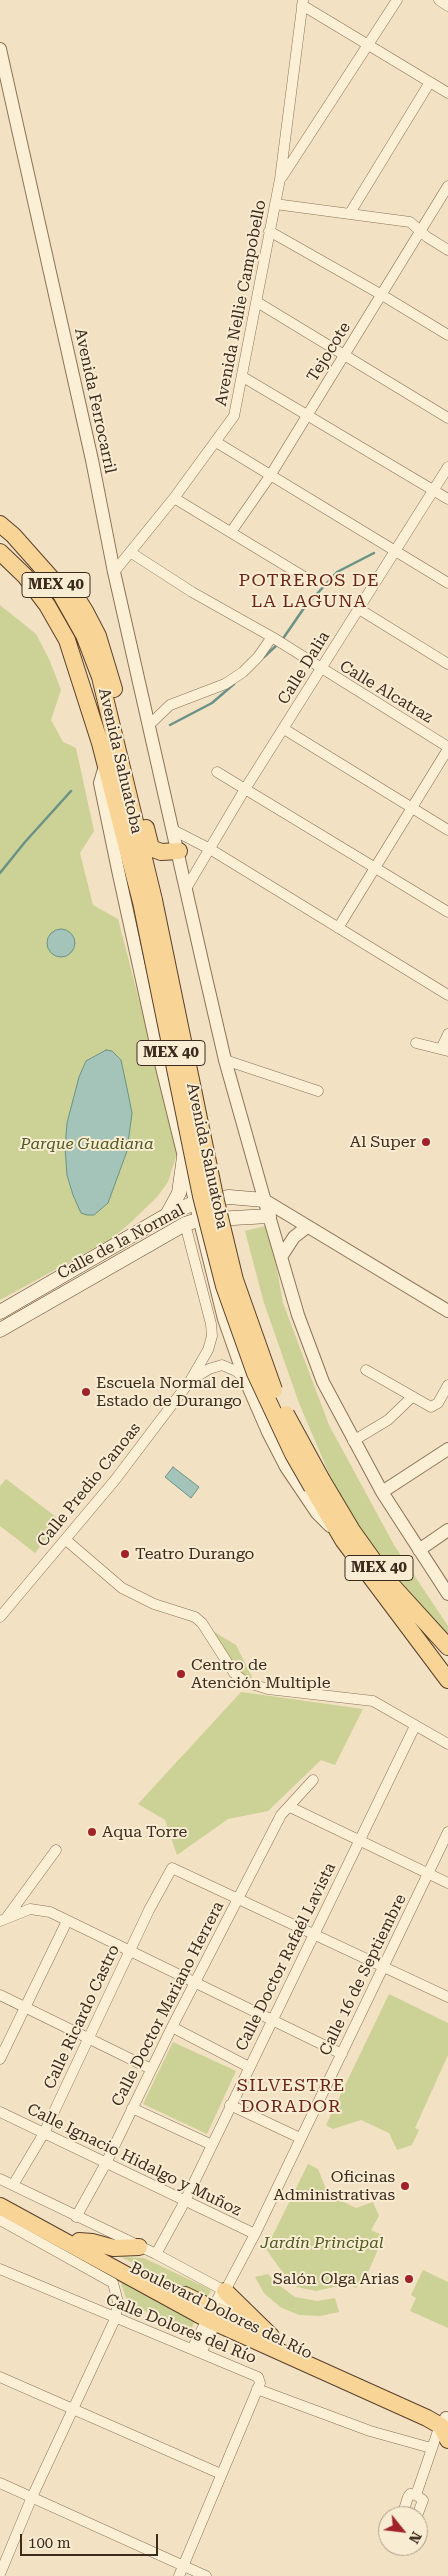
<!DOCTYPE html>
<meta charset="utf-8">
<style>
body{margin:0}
#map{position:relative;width:448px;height:2576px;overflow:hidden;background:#f2e1c2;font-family:"Roboto Serif",serif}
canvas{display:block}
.north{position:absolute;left:378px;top:2506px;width:50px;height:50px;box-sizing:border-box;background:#f8ecd2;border:1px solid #ad9e8a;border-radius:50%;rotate:119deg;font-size:14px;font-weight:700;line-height:20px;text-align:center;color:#3c2a1d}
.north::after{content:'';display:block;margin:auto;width:18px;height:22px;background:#a12228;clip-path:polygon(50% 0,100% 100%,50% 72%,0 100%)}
.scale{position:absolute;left:20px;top:2534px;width:138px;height:22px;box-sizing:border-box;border:2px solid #3c2a1d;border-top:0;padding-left:6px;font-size:15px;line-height:18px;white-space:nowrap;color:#3c2a1d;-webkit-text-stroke:4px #f8ecd2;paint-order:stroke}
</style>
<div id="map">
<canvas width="448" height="2576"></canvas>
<div class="north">N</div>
<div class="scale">100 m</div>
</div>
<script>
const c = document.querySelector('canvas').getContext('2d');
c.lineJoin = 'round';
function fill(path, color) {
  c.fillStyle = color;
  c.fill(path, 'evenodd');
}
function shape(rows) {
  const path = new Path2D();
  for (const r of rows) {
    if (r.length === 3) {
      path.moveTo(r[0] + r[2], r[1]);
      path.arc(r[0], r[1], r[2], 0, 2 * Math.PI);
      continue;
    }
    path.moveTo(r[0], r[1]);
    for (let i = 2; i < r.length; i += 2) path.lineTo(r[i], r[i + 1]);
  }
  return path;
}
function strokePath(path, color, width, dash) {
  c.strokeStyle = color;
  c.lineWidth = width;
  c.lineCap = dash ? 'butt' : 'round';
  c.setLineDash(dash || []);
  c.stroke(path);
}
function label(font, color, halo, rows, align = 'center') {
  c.font = font + ' "Roboto Serif",serif';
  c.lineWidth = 4;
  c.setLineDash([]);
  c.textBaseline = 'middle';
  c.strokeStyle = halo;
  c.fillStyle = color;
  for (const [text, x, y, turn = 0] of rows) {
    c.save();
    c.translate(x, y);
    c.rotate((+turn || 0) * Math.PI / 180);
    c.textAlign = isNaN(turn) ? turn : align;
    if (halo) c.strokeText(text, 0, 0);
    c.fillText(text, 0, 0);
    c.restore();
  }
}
fill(shape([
 [0,605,36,634,49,659,61,690,51,720,63,742,76,748,94,831,80,853,93,905,118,919,178,1150,168,1182,157,1197,129,1224,111,1239,0,1300],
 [269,1225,283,1303,329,1425,394,1545,448,1626,448,1637,387,1571,336,1490,299,1403,264,1303,245,1231],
 [6,1479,60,1520,35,1553,0,1526,0,1486],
 [211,1630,236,1645,254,1681,235,1670],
 [241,1692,363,1709,335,1765,321,1760,268,1811,228,1819,177,1855,165,1820,138,1804],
 [389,1994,448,2023,448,2055,415,2128,419,2130,412,2145,397,2150,389,2133,361,2120,333,2129,326,2125],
 [173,2042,236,2071,207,2134,143,2104],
 [308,2164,318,2169,328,2194,356,2208,373,2202,379,2216,371,2230,384,2236,368,2272,365,2271,356,2288,348,2284,316,2291,297,2287,286,2277,266,2249],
 [121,2257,144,2258,211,2290,206,2300],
 [423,2270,448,2282,448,2328,410,2311,416,2298,411,2295],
 [268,2274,276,2283,295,2297,317,2301,335,2298,339,2312,320,2316,299,2315,280,2307,264,2293,255,2277],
 [119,2277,196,2319,191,2330,128,2304]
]), '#ccd195');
const water = shape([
 [61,943,14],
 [106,1050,112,1051,121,1060,128,1093,132,1113,127,1151,108,1203,94,1215,87,1215,81,1213,73,1195,67,1175,65,1148,67,1123,79,1077,86,1061,106,1050],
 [173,1467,199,1487,191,1498,165,1477,173,1467]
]);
fill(water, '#a5c4b9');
strokePath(water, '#6a9387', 1);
strokePath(shape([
 [282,640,304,608,337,572,374,553],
 [264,657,278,644],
 [170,725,212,703,234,684],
 [0,873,25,842,71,791]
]), '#6a9387', 2.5);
const minor = shape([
 [439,0,448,6],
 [302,5,448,93],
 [282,177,397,0],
 [275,204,410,222,427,237,448,250],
 [350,213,430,82],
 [269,231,382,295,448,335],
 [257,302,448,418],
 [243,377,448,499],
 [216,442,448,583],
 [174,498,306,578],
 [231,532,270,476,448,186],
 [130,552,192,592,272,637,448,747],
 [114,572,174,498,234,416,280,179,303,0],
 [359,609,448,664],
 [149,725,170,705,225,684,243,672,258,657,272,637],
 [284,729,448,830],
 [217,772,448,912],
 [173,830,210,849,448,995],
 [187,887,245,789,448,467],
 [338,928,448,749],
 [416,1043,448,1051],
 [441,1049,448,1034],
 [225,1060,318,1091],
 [366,1370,431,1407,438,1403,448,1385],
 [191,1380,209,1369,222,1365,236,1371,245,1379],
 [353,1441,388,1420,412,1397],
 [66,1540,122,1588,154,1604,195,1617,202,1623,234,1673,245,1682,268,1689,373,1701,448,1744],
 [0,1617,115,1480,190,1381,208,1350,212,1336,211,1324,185,1224],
 [290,1807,448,1883],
 [7,1917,56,1850],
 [0,1921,30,1909,50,1912,342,2054],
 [0,1995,151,2069],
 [172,2027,249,2067],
 [0,2059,67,1921],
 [230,2105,300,2138],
 [132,2108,210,2144],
 [0,2112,255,2234],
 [0,2179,156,2254,225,2291],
 [13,2185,44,2133,149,1910,172,1868,448,1997],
 [76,2217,106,2163,172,2027,281,1815,313,1780],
 [0,2220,113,2283,118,2302,115,2319,32,2497,0,2574],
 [156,2254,185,2201,415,1726],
 [0,2269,258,2377,260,2383,179,2576],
 [192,2349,220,2294,225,2291,255,2234,448,1832],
 [201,2353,227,2300,225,2291],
 [0,2377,221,2474],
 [257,2389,370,2431,431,2448],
 [0,2483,206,2576],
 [402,2516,408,2497,410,2494,416,2495],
 [417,2516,423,2500,416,2495,440,2425]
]);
const tertiary = shape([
 [0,49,92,460,114,572,203,965,225,1060,269,1216,298,1315,323,1382,382,1492,448,1594],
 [105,766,100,783,118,870,155,1039,224,1319,245,1379,268,1432,286,1467,317,1513,330,1526],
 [264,1200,448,1311],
 [281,1257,294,1237,307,1227],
 [382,1492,448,1449],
 [419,1550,448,1530],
 [446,2418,448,2419]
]);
const secondary = shape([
 [167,1215,179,1193,184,1157],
 [0,1312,167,1215,194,1203,229,1197,264,1200],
 [0,1330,185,1224,198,1220,269,1216]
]);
const primary = shape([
 [0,524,13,535,53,580,84,635,100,677,154,900],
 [0,552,25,576,47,605,67,640,100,743,141,902],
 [67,582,85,611,98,636,114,689],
 [146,828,151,848,161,852,179,851],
 [322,1480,353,1532,388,1581,448,1647],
 [312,1487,343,1540,448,1680],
 [0,2206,207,2319,427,2418,441,2426,448,2440],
 [79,2241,92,2242,114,2248,139,2247],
 [225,2291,271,2336],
 [185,2295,240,2322]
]);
strokePath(minor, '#8d7257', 11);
strokePath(tertiary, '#8d7257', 14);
strokePath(secondary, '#6f533a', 15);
strokePath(primary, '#5a402c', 18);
strokePath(minor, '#fbefd6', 10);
strokePath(tertiary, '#fbefd6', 12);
strokePath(secondary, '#fbefd6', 14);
strokePath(primary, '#f8d597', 16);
const primaryBridge = shape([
 [154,900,216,1201,235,1280,274,1390],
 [141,902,201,1196,224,1286,255,1373,293,1454,312,1487],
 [286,1414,322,1480]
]);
strokePath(primaryBridge, '#5a402c', 18, []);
strokePath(primaryBridge, '#f8d597', 16);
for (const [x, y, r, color] of [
 [426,1142,5,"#a12228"],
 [86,1392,5,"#a12228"],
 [125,1554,5,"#a12228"],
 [181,1674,5,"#a12228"],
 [92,1832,5,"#a12228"],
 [405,2186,5,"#a12228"],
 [409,2279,5,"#a12228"]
]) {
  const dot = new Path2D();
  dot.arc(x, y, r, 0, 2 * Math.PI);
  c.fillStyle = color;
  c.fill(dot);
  strokePath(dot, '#f8ecd2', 2);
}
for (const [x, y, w] of [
 [56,585,68],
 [171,1053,68],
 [379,1568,68]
]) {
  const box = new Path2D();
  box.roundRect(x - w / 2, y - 12.5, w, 25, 4);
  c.fillStyle = '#f8ecd2';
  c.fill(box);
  strokePath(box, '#3c2a1d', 1);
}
label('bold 15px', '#3c2a1d', null, [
 ["MEX 40",56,585],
 ["MEX 40",171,1053],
 ["MEX 40",379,1568]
]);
label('16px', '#3c2a1d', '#f8ecd2', [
 ["Avenida Nellie Campobello",241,303,-79],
 ["Tejocote",329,352,-58],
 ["Avenida Ferrocarril",95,401,78],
 ["Calle Dalia",304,668,-58],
 ["Calle Alcatraz",386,692,31],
 ["Avenida Sahuatoba",120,761,77],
 ["Avenida Sahuatoba",207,1156,78],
 ["Calle de la Normal",121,1242,-28],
 ["Calle Predio Canoas",89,1485,-51],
 ["Calle Doctor Rafaél Lavista",286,1957,-64],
 ["Calle 16 de Septiembre",363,1975,-64],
 ["Calle Doctor Mariano Herrera",168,2004,-63],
 ["Calle Ricardo Castro",82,2017,-65],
 ["Calle Ignacio Hidalgo y Muñoz",134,2160,26],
 ["Boulevard Dolores del Río",221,2311,26],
 ["Calle Dolores del Río",181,2329,22]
]);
label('16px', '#3c2a1d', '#f8ecd2', [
 ["Al Super",416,1142,"right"],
 ["Escuela Normal del",96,1383],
 ["Estado de Durango",96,1401],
 ["Teatro Durango",135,1554],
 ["Centro de",191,1665],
 ["Atención Multiple",191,1683],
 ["Aqua Torre",102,1832],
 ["Oficinas",395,2177,"right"],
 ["Administrativas",395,2195,"right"],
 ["Salón Olga Arias",399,2279,"right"]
], 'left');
label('italic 16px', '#4e5a22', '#f8ecd2', [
 ["Parque Guadiana",87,1144],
 ["Jardín Principal",322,2243]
]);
c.letterSpacing = '1px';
label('18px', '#6c2618', '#f8ecd2', [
 ["POTREROS DE",309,581],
 ["LA LAGUNA",309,602],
 ["SILVESTRE",291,2086],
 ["DORADOR",291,2107]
]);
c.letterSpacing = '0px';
</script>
